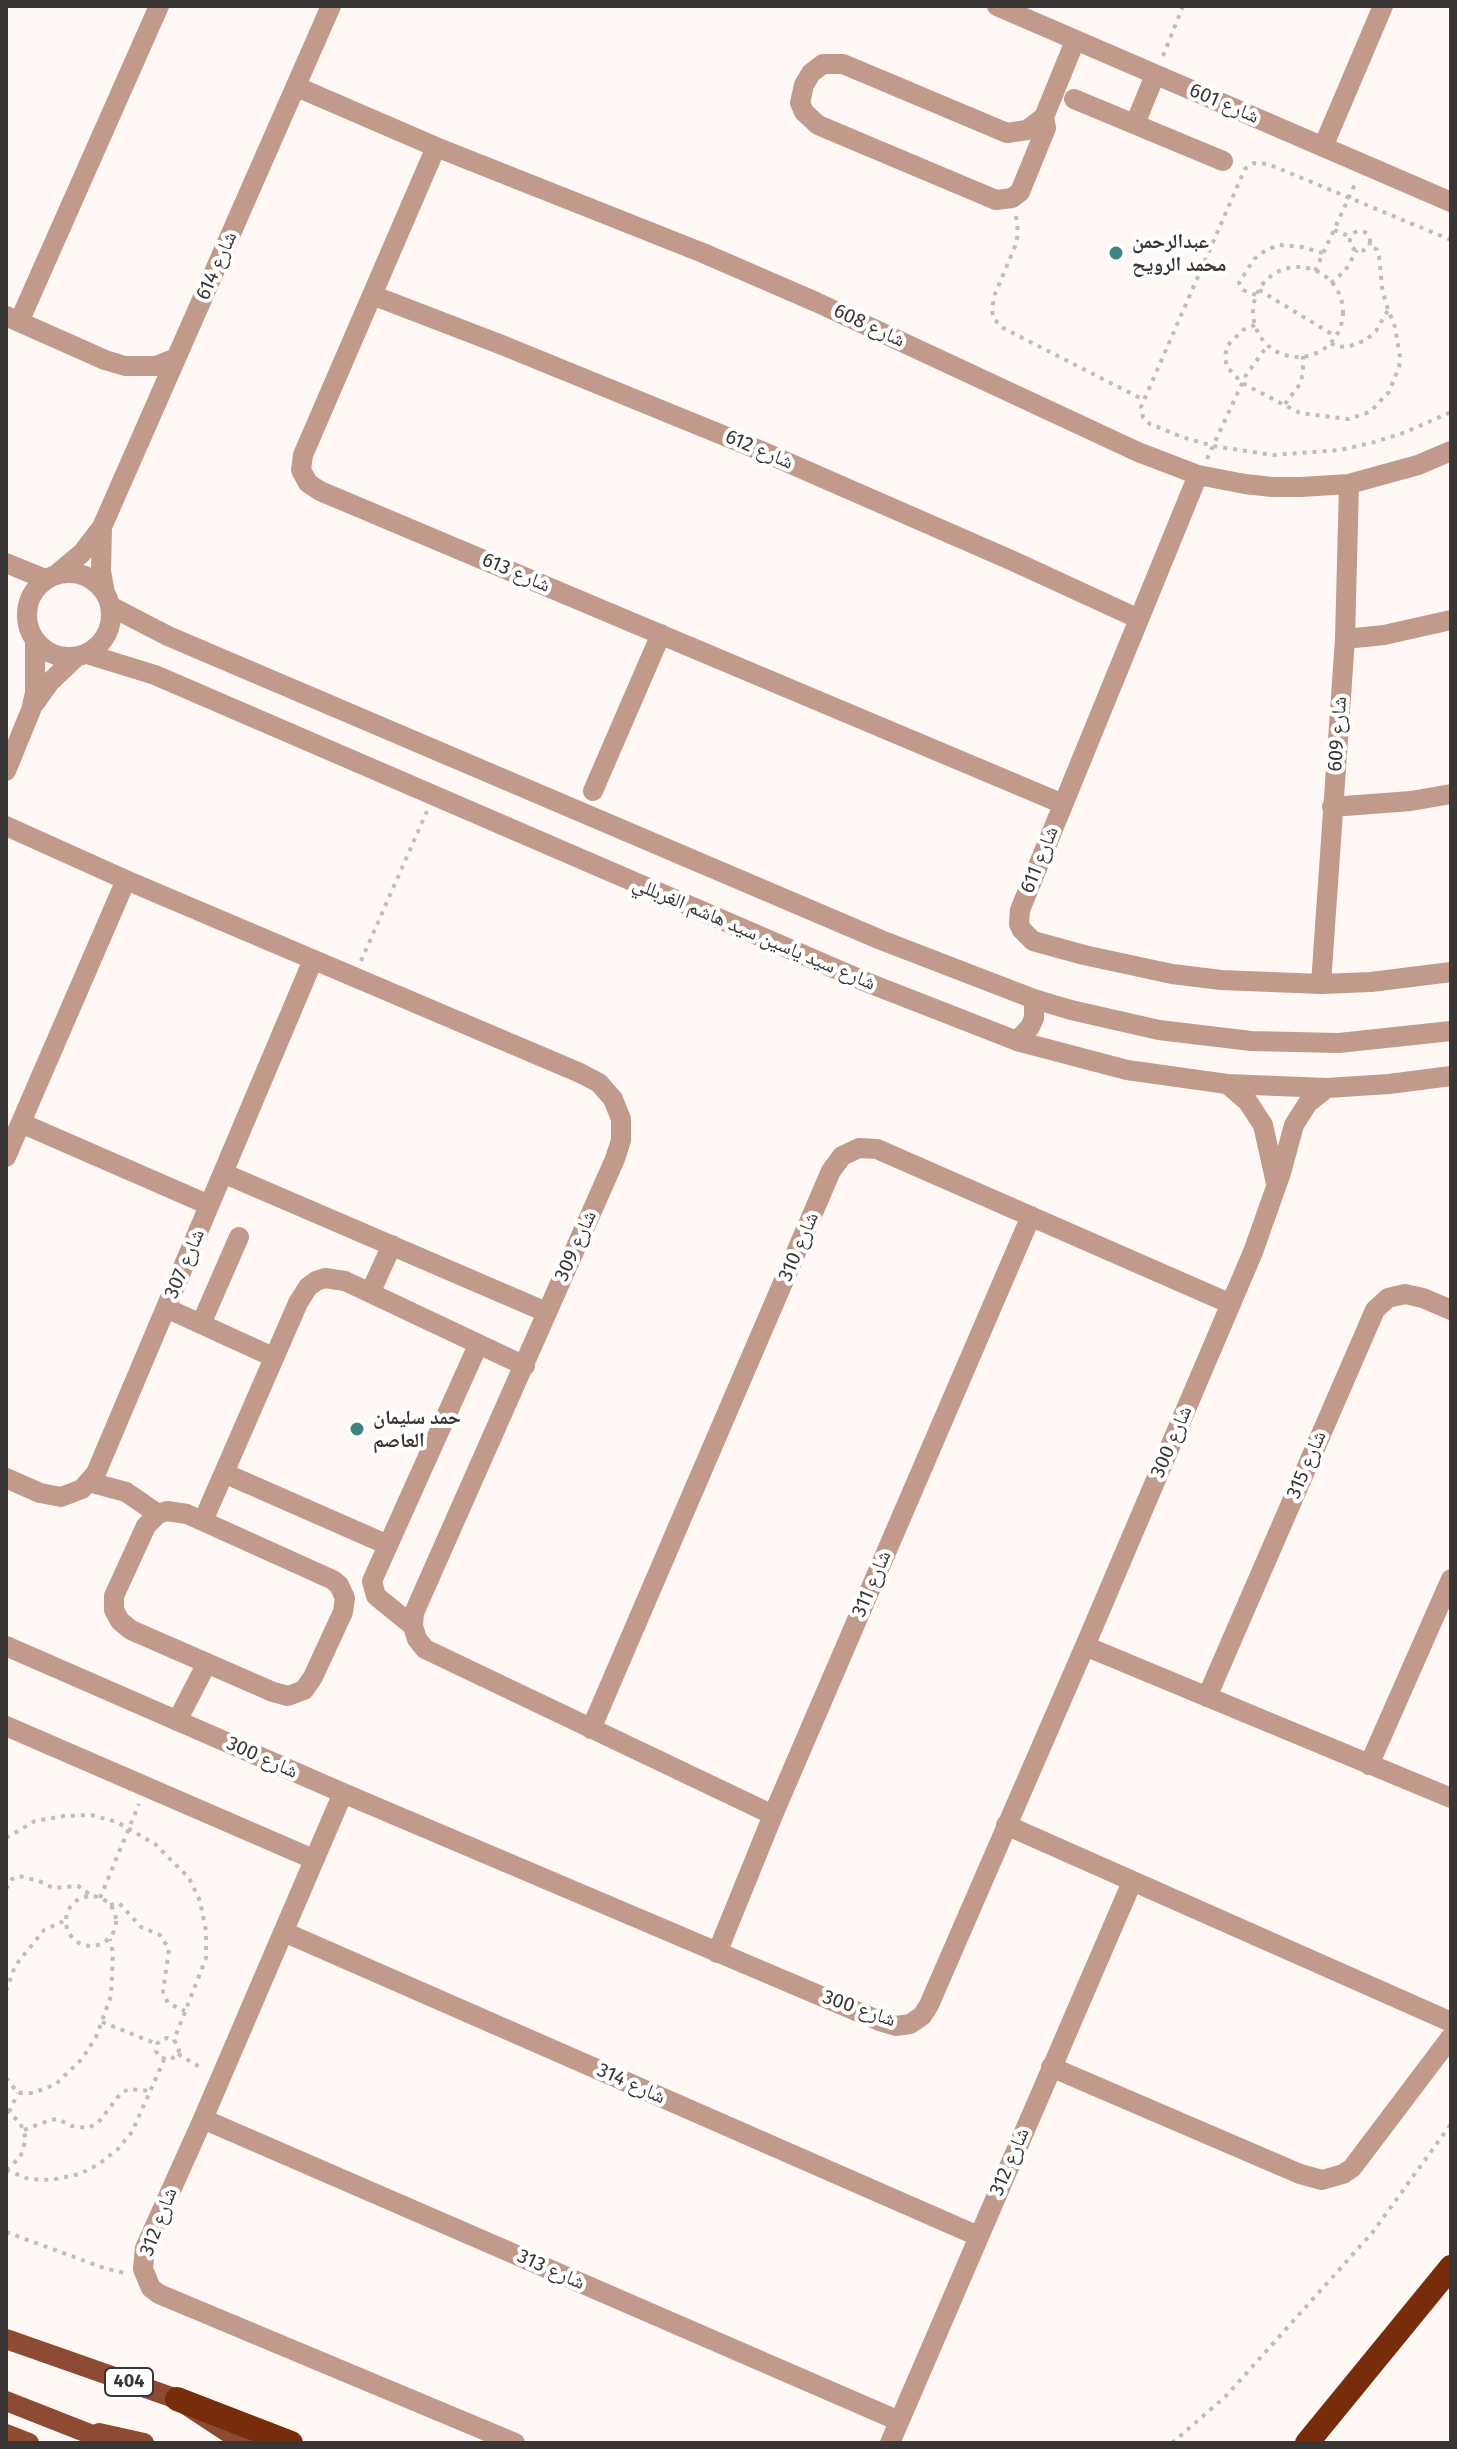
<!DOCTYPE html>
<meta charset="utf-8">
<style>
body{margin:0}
#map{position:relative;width:1457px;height:2449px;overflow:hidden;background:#fff8f5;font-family:"Fira Sans",sans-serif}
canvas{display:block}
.frame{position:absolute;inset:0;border:8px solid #393635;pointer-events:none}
</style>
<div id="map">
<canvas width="1457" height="2449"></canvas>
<div class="frame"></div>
</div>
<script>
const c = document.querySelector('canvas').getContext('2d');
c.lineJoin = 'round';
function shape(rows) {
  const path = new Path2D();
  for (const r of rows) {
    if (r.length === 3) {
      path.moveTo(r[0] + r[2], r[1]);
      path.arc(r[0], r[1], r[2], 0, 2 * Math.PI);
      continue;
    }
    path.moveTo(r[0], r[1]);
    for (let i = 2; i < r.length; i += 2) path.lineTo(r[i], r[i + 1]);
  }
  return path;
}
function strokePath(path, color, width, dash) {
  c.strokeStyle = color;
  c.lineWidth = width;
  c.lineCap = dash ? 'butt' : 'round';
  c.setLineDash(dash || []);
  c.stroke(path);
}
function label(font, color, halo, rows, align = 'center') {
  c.font = font + ' "Fira Sans","Noto Naskh Arabic",sans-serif';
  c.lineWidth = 8;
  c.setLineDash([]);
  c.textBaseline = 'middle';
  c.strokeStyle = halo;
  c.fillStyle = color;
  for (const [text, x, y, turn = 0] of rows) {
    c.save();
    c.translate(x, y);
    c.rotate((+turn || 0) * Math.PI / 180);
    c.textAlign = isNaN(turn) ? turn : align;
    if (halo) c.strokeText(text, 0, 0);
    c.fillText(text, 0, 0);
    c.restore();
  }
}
strokePath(shape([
 [1163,56,1183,6],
 [1016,216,1018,233,1016,244,995,294,992,308,993,318,1003,328,1144,400],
 [1334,230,1351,237],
 [1360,241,10],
 [1451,240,1268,164,1254,163,1245,169,1141,407,1143,417,1150,424,1182,437,1213,446,1273,455,1340,450,1371,443,1406,432,1451,412],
 [1298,312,45],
 [1315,271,1356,182],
 [1331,283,1345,271,1357,250],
 [1259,290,1335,336],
 [1256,295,1243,290,1239,283,1254,259,1266,250,1279,245,1302,247,1323,253],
 [1255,325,1243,330,1227,346,1225,357,1227,367,1242,383,1300,413,1348,419,1370,412,1389,392,1399,367,1400,357,1395,327,1386,304,1382,287,1379,256,1377,250,1369,244],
 [1331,343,1338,347,1350,346,1366,340,1376,331,1388,310],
 [1285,404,1300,384,1303,373,1303,356],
 [1207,459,1246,375,1268,345],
 [361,961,427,811],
 [6,1838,35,1821,64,1816,91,1815,117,1822,155,1844,189,1878,200,1901,206,1931,206,1958,174,2040,179,2049,178,2054,170,2060,159,2057,156,2051,157,2044,161,2040,167,2038,174,2040],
 [6,1889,12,1879,19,1876,39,1881,53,1888,78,1886,92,1896],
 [91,1921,25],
 [100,1898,139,1804],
 [110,1905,119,1903,141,1927,160,1935,164,1941,169,1949,163,1992,168,2003,185,2011],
 [6,1991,15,1966,44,1930,66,1920],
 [102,2022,157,2044],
 [178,2054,203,2069],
 [6,2078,18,2093,33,2093,56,2084,82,2059,96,2037,111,1996,113,1953,110,1939],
 [6,2111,20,2122,26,2139,20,2158,6,2169],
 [9,2112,18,2093],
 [24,2130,50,2120,58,2119,71,2126,88,2128,98,2123,121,2093,129,2089,150,2091],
 [6,2170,29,2179,51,2180,80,2174,99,2164,118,2149,132,2132,164,2060],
 [6,2232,104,2268,124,2273],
 [1172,2443,1226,2396,1372,2233,1451,2124]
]), '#c2bdba', 4, [4, 6]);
strokePath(shape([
 [997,6,1451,202],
 [297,87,436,147,703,253,816,302,1138,452,1198,475,1245,484,1272,487,1301,487,1349,484,1418,465,1451,451],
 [1074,99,1223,161],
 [1044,117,1046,128,1020,192,1012,198,996,200,818,125,804,112,800,103,804,85,811,73,823,64,843,64,1007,133,1027,130,1044,117,1075,41],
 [1135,124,1155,75],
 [436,147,303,455,301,470,308,483,320,491,1063,804],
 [1323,147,1383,6],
 [372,295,502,345,759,450,1013,561,1139,619],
 [6,316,105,360,125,366,156,366,176,358],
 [19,322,159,6],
 [1198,475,1020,910,1019,924,1022,930,1033,941,1084,955,1172,974,1221,980,1321,984,1371,982,1451,972],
 [102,527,101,571,105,593],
 [6,563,45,579],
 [69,615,42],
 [57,574,82,553,102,527,331,6],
 [110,606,168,636,881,940,1034,999,1071,1010,1159,1030,1251,1041,1339,1043,1451,1031],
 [1345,639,1384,635,1451,620],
 [87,654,155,675,866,982,1017,1041,1127,1070,1227,1084,1327,1088,1389,1084,1451,1076],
 [35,703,50,682,76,657],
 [6,771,31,710,35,693,35,641],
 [593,791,661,634],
 [1332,807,1411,801,1451,794],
 [6,826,126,880,580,1073,599,1083,613,1099,621,1119,621,1140,615,1159,414,1613,413,1626,417,1639,425,1649,773,1815],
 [1321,984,1345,639,1349,484],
 [1017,1041,1030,1027,1034,1018,1034,999],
 [1227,1084,1248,1102,1263,1125,1276,1183],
 [21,1123,209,1205],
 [6,1157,126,880],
 [223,1173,546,1312],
 [370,1293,392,1245],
 [166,1308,273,1357],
 [201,1324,239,1237],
 [224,1473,388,1545],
 [6,1478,40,1493,61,1497,82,1489,96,1473,313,960],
 [89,1482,126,1492,158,1514],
 [167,1511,187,1514,333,1580,339,1585,345,1598,343,1612,313,1677,304,1690,288,1696,273,1692,131,1630,120,1621,114,1610,114,1596,146,1526,158,1514,167,1511],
 [203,1521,298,1303,308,1287,316,1281,325,1278,345,1281,525,1366],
 [413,1626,376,1596,372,1581,478,1345],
 [6,1646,343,1793,882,2022,896,2026,910,2024,922,2016,929,2005,1085,1646,1253,1252,1281,1173,1294,1125,1308,1103,1327,1088],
 [1085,1646,1451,1798],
 [1207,1697,1375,1310,1388,1298,1405,1294,1423,1298,1451,1310],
 [177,1721,207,1663],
 [6,1726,313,1859],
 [591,1729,831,1171,842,1156,859,1148,877,1149,1231,1304],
 [1369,1765,1451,1579],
 [343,1793,203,2119,145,2248,143,2269,151,2288,159,2294,515,2443],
 [1006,1825,1451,2022],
 [284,1932,978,2236],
 [717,1953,773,1815,1031,1216],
 [1051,2067,1300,2174,1322,2180,1343,2174,1352,2168,1451,2037],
 [203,2119,899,2421],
 [890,2443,1132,1882]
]), '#c19a8c', 20);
strokePath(shape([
 [6,2339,177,2399,244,2443],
 [6,2401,113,2443],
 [99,2433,144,2443],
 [6,2434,29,2443]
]), '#8c4b32', 20);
strokePath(shape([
 [177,2399,291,2443],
 [1307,2443,1451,2267]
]), '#772c0b', 24);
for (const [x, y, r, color] of [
 [1116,253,8,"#3e8582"],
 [357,1429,8,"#3e8582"]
]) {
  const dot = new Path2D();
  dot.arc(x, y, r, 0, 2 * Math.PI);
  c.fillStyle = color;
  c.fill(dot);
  strokePath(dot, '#fff', 3);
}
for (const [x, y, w] of [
 [129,2382,48]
]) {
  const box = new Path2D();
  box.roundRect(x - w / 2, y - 14, w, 28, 6);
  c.fillStyle = '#fff';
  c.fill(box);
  strokePath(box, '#393635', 2);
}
label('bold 18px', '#393635', null, [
 ["404",129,2382]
]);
label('20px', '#393635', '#fff', [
 ["شارع 601",1224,104,23],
 ["شارع 614",217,266,-66],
 ["شارع 608",869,326,25],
 ["شارع 612",759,450,23],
 ["شارع 613",516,573,23],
 ["شارع 609",1338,734,-86],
 ["شارع 611",1040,860,-68],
 ["شارع سيد ياسين سيد هاشم الغربللي",754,934,23],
 ["شارع 309",576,1246,-66],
 ["شارع 310",799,1247,-67],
 ["شارع 307",185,1264,-67],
 ["شارع 300",1172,1442,-67],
 ["شارع 315",1307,1465,-67],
 ["شارع 311",872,1584,-67],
 ["شارع 300",262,1758,24],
 ["شارع 300",859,2009,19],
 ["شارع 314",631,2084,24],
 ["شارع 312",1010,2162,-67],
 ["شارع 312",159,2222,-69],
 ["شارع 313",551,2270,24]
]);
label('bold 20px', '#393635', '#fff', [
 ["عبدالرحمن",1132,242],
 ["محمد الرويح",1132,265],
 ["حمد سليمان",373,1418],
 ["العاصم",373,1441]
], 'left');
</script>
